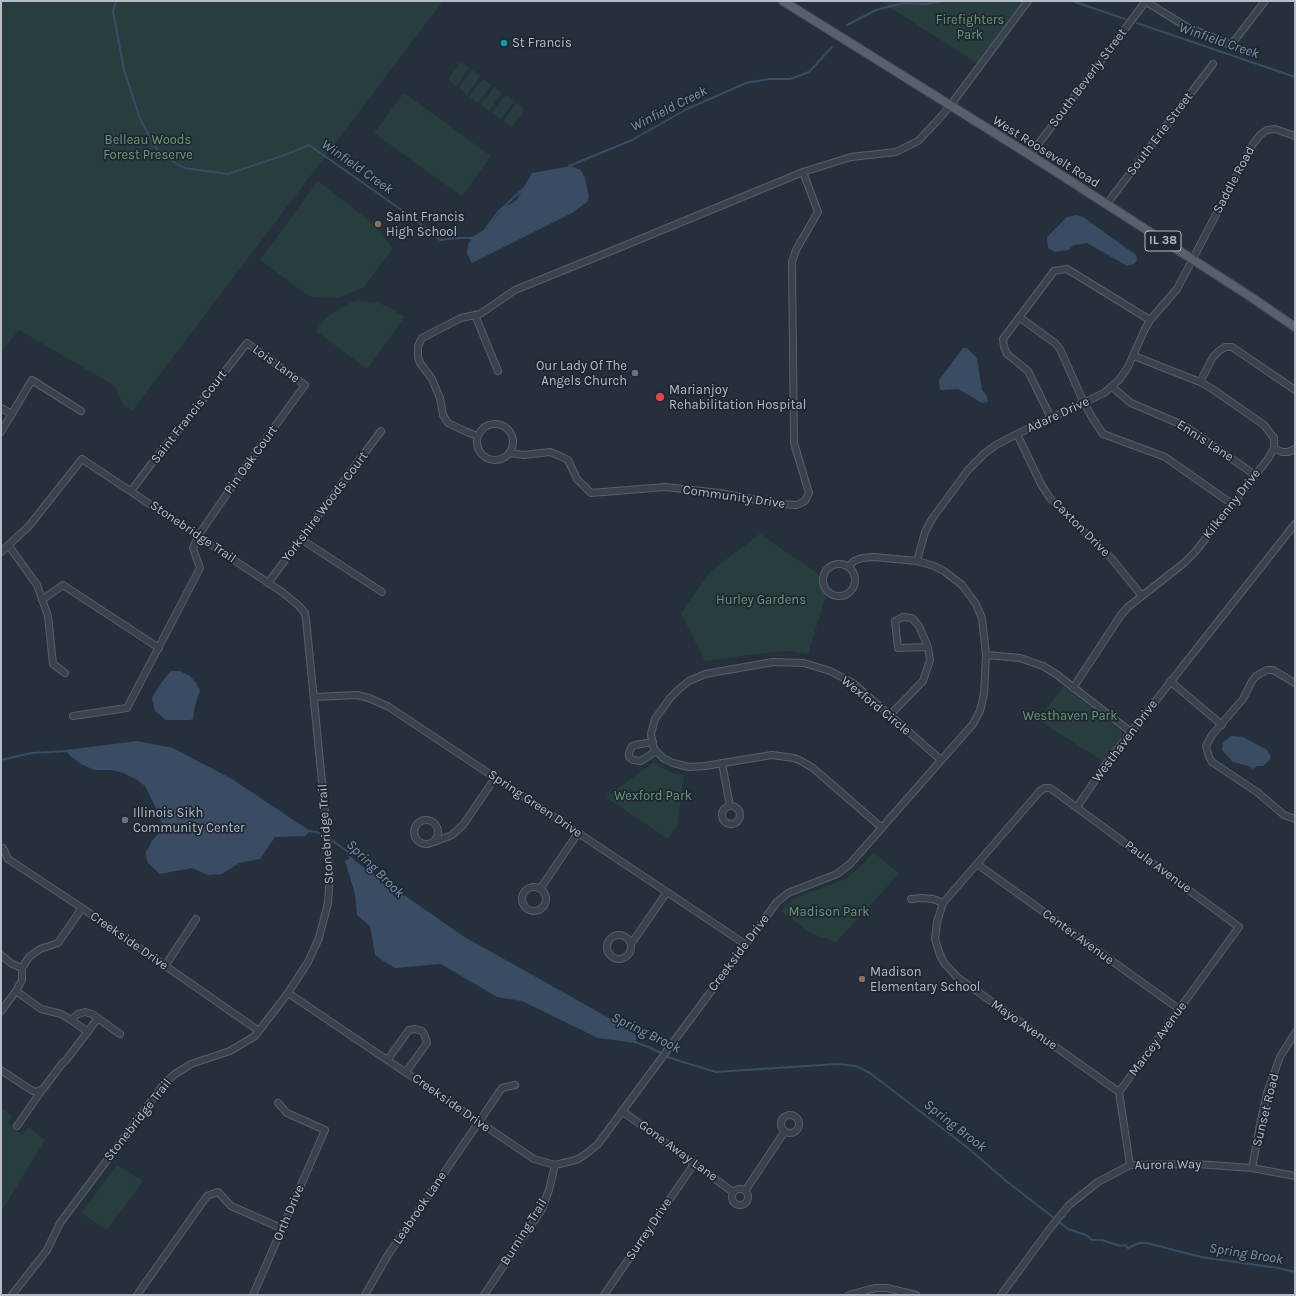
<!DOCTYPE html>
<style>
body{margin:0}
#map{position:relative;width:1296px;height:1296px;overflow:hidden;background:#25303c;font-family:Karla,sans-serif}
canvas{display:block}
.frame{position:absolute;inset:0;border:2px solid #b5bdc8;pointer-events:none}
</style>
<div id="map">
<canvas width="1296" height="1296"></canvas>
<div class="frame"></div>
</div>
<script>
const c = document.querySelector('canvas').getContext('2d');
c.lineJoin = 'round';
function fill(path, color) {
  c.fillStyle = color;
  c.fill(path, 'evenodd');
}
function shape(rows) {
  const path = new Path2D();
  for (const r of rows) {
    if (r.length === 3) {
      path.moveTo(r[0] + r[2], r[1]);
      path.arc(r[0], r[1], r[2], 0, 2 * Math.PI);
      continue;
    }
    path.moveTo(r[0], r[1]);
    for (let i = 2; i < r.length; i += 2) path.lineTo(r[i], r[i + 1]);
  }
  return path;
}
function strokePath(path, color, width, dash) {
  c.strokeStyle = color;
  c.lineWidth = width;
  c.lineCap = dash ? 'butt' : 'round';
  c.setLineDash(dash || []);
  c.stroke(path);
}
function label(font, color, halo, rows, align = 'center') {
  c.font = font + ' Karla,sans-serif';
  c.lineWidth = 3.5;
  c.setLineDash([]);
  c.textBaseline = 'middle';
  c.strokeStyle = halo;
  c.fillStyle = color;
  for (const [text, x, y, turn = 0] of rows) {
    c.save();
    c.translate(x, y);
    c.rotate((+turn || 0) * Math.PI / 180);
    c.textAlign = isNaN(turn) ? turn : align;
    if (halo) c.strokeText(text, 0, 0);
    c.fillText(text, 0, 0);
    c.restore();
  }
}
fill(shape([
 [1,1,443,1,132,411,123,404,115,386,19,330,1,352],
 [880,1,1023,1,977,63],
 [461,62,469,68,456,86,448,79],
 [472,70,480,76,467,94,459,88],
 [483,79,491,85,478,103,469,96],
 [494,87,502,93,489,111,481,105],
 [404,93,491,156,462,196,374,133],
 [506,95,514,101,501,119,492,113],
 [517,103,525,110,512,127,503,121],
 [318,181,363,216,378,230,393,248,364,287,339,298,312,297,302,291,260,260],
 [359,299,360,301,378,303,386,306,405,317,367,369,316,331,323,321,330,315,344,306],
 [760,534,817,573,826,595,808,654,792,651,773,652,705,661,681,613,711,571],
 [1064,686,1121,731,1122,735,1120,739,1103,761,1038,720],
 [654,762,668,771,675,774,684,775,677,826,668,839,606,797],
 [873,852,899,874,836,942,810,933,781,911,793,899,847,878,865,862],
 [1,1108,12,1116,7,1123,23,1135,28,1127,45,1140,1,1212],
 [117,1165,143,1181,107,1230,81,1213]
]), '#283e3e');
fill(shape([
 [571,166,581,170,585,178,589,197,587,202,572,213,472,263,467,254,468,245,472,238,484,231,504,207,516,201,532,173],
 [1077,215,1083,217,1136,255,1137,260,1134,264,1127,266,1087,243,1074,245,1068,250,1055,252,1048,248,1047,237,1067,217],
 [963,348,967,348,977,358,982,390,987,396,988,402,982,403,958,389,940,390,939,380],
 [171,671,180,671,190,676,196,683,200,691,195,705,193,719,190,720,166,720,155,711,152,698,161,683],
 [1231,736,1243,737,1267,750,1270,755,1270,760,1263,766,1257,766,1253,769,1249,766,1233,762,1222,750,1223,743],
 [137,741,173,748,232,779,310,831,305,836,275,837,260,859,239,863,222,874,208,875,192,868,160,874,148,863,146,857,146,852,152,841,159,833,162,825,159,814,145,786,136,779,123,773,111,770,94,770,81,764,70,756,66,750],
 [351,858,463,936,634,1032,636,1037,636,1043,598,1038,522,1001,497,997,441,964,395,968,385,962,375,955,370,926,357,915,355,894,345,861]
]), '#394c63');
strokePath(shape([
 [116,1,113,11,124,70,140,119,159,153,184,168,228,174,285,155,309,145,413,218,440,240,458,238,472,238,484,231,498,212,524,188],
 [1072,1,1125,19],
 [1137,23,1295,77],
 [847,25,876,10,904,3,926,4,943,1],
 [569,166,632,140,687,109,746,83,769,79,790,79,809,72,832,47],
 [1,760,32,753,67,751],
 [308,831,317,832,326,837],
 [330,839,348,852,349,856,353,860],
 [635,1042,651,1048,670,1058,716,1072,837,1064,856,1066,870,1073,968,1148,1005,1180,1068,1229,1086,1235,1092,1240,1102,1240,1120,1246,1125,1245,1128,1248,1139,1243,1147,1243,1201,1257,1278,1268,1295,1272]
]), '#394c63', 2);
const minor = shape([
 [1145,1,1187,27,1231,45,1265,1],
 [1030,155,1146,1],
 [803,172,851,157,896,152,918,141,937,121,950,106,1028,1],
 [1106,205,1213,64],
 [475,315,498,371],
 [1019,317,1055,343,1060,349,1084,403,1093,419,1103,434,1165,457,1232,504],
 [1200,382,1213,357,1219,351,1225,347,1232,347,1295,390],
 [1112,387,1131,403,1185,426,1255,475],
 [1,408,12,414],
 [1051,418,1028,371,1007,354,1004,347,1003,339,1054,271,1067,269,1150,320],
 [495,442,18],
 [1,432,32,380,81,411],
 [1017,434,1041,484,1050,498,1112,559,1142,596],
 [477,436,467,432,448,423,443,415,440,398,432,379,420,363,418,357,418,346,422,338,461,318,480,314,515,290,621,247,803,172,818,212,796,250,792,262,794,443,809,493,805,501,797,505,778,504,720,493,665,487,591,493,577,479,568,460,560,456,550,452,524,455,509,453],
 [1274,448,1282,452,1288,452,1295,449],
 [301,539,382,592],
 [9,546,37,585,48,616,53,664,65,673],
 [1,552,29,526,82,459,282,592,298,605,305,613,306,619,327,833,330,873,328,903,319,938,308,962,288,993,255,1036,230,1051,191,1064,175,1074,164,1084,60,1223,47,1250,12,1295],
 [917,561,925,532,932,519,968,470,985,453,996,445,1017,434,1104,393,1119,380,1128,367,1144,331,1150,320,1177,289,1253,144,1260,135,1267,130,1275,129,1295,136],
 [839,580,16],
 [268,583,381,431],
 [42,600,63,585,159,648],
 [903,617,912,618,919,626,928,647,898,648,895,621,903,617],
 [986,655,1020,658,1043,666,1056,674,1131,732],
 [1170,681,1222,725],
 [1295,683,1273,670,1267,670,1256,676,1252,681,1243,699,1212,735,1206,746,1209,757,1212,762,1257,792,1284,815,1295,819],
 [1073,688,1121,615,1128,607,1184,563,1195,552,1268,459,1274,448,1274,438,1264,425,1211,388,1200,382,1134,356],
 [314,697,357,695,369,698,389,707,745,944],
 [890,715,923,681,930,660,928,647],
 [73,716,127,708,200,568,193,548,198,536,246,466,305,385,247,343,192,414,161,451,131,491],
 [653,742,635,745,632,746,629,753,629,757,633,760,641,761,656,751],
 [722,763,730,806],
 [731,815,9],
 [1077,807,1106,764,1131,732,1295,524],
 [426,832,12],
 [882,828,813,768,801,761,794,758,772,755,705,766,689,767,673,763,663,758,656,751,653,746,651,734,655,719,670,698,679,689,689,681,705,674,773,662,804,663,830,671,853,683,941,760],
 [434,842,452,835,463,825,495,778],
 [3,848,8,859,82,908,259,1031],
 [977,864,1179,1009],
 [534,899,12],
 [540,889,578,833],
 [911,899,922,898,933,899,943,903],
 [619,947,12],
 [631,944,667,892],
 [1,955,12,964,22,968],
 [165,966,196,919],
 [16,991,41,1009,61,1014,71,1020,88,1032],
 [288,993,534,1159,555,1165,576,1160,586,1154,598,1144,777,902,788,893,837,874,850,864,973,724,980,711,984,694,986,655,982,618,976,604,962,585,944,571,934,566,917,561,874,557,862,558,854,561,848,567],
 [1,1011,16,991,22,980,22,968,29,957,40,949,58,943,82,908],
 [71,1020,78,1014,85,1012,92,1014,120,1034],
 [388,1059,409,1030,415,1029,422,1031,425,1036,427,1043,406,1072],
 [1,1070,31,1090,36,1092,43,1089,61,1065,67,1059,98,1018],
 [1119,1092,957,977,945,964,940,955,935,939,937,922,943,903,1040,791,1045,788,1050,788,1057,793,1239,927,1119,1092,1130,1165],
 [622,1111,733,1192],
 [790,1124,9],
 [17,1126,42,1090],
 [1252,1168,1260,1125,1267,1093,1280,1057,1295,1033],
 [740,1197,8],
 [745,1191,785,1131],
 [137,1295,207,1196,218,1192,231,1206,283,1229],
 [253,1295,325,1130,287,1113,278,1103],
 [365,1295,388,1255,502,1088,515,1085],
 [484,1295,542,1209,549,1190,555,1165],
 [604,1295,694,1164],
 [849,1295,867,1290,876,1288,887,1288,916,1295],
 [1001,1295,1051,1227,1069,1205,1098,1182,1130,1165,1197,1164,1252,1168,1295,1176]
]);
const major = shape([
 [783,1,1030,155,1248,295,1295,327]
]);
strokePath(minor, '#57606b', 8);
strokePath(major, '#424b56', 10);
strokePath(minor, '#39424d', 6);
strokePath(major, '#57616d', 8);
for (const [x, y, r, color] of [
 [504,43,4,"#0f9aa8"],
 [378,224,4,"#8d6e63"],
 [635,373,4,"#6b7280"],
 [660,397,5,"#e0444e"],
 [125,820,4,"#6b7280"],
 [862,979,4,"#8d6e63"]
]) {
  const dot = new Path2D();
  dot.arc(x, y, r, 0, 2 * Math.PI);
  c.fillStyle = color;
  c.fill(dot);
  strokePath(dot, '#1e2732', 1.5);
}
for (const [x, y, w] of [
 [1163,241,36]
]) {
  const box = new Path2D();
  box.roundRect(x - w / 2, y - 10, w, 20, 3);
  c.fillStyle = '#1e2732';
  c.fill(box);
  strokePath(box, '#b5bdc8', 1);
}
label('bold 12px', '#b5bdc8', null, [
 ["IL 38",1163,241]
]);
label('13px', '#6d9875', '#1e2732', [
 ["Firefighters",970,20],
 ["Park",970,35],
 ["Belleau Woods",148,140],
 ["Forest Preserve",148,155],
 ["Hurley Gardens",761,600],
 ["Westhaven Park",1070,716],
 ["Wexford Park",653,796],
 ["Madison Park",829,912]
]);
label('13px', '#b5bdc8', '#1e2732', [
 ["St Francis",512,43],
 ["Saint Francis",386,217],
 ["High School",386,232],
 ["Our Lady Of The",627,366,"right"],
 ["Angels Church",627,381,"right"],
 ["Marianjoy",669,390],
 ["Rehabilitation Hospital",669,405],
 ["Illinois Sikh",133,813],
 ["Community Center",133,828],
 ["Madison",870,972],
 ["Elementary School",870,987]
], 'left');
label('13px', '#b5bdc8', '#1e2732', [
 ["South Beverly Street",1088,78,-53],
 ["South Erie Street",1160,134,-53],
 ["West Roosevelt Road",1046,152,32],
 ["Saddle Road",1234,180,-62],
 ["Lois Lane",276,364,36],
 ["Adare Drive",1058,415,-25],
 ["Saint Francis Court",189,417,-52],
 ["Ennis Lane",1205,441,33],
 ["Pin Oak Court",251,460,-54],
 ["Community Drive",734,497,8],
 ["Kilkenny Drive",1232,504,-52],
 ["Yorkshire Woods Court",325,507,-53],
 ["Caxton Drive",1081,528,45],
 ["Stonebridge Trail",193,532,34],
 ["Wexford Circle",876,706,39],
 ["Westhaven Drive",1125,741,-53],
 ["Spring Green Drive",535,804,34],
 ["Stonebridge Trail",326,834,-94],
 ["Paula Avenue",1158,867,36],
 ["Center Avenue",1078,937,36],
 ["Creekside Drive",129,941,35],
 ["Creekside Drive",739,953,-53],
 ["Mayo Avenue",1024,1025,35],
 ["Marcey Avenue",1158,1039,-54],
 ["Creekside Drive",451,1103,35],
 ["Sunset Road",1266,1110,-76],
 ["Stonebridge Trail",138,1120,-52],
 ["Gone Away Lane",678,1151,36],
 ["Aurora Way",1168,1165,-1],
 ["Leabrook Lane",420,1208,-56],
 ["Orth Drive",289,1213,-67],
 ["Surrey Drive",649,1229,-56],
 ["Burning Trail",524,1232,-58]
]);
label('italic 14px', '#7d94ae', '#1e2732', [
 ["Winfield Creek",1219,41,19],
 ["Winfield Creek",669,109,-27],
 ["Winfield Creek",357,167,35],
 ["Spring Brook",375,869,45],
 ["Spring Brook",646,1033,26],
 ["Spring Brook",955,1126,38],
 ["Spring Brook",1246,1254,9]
]);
</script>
